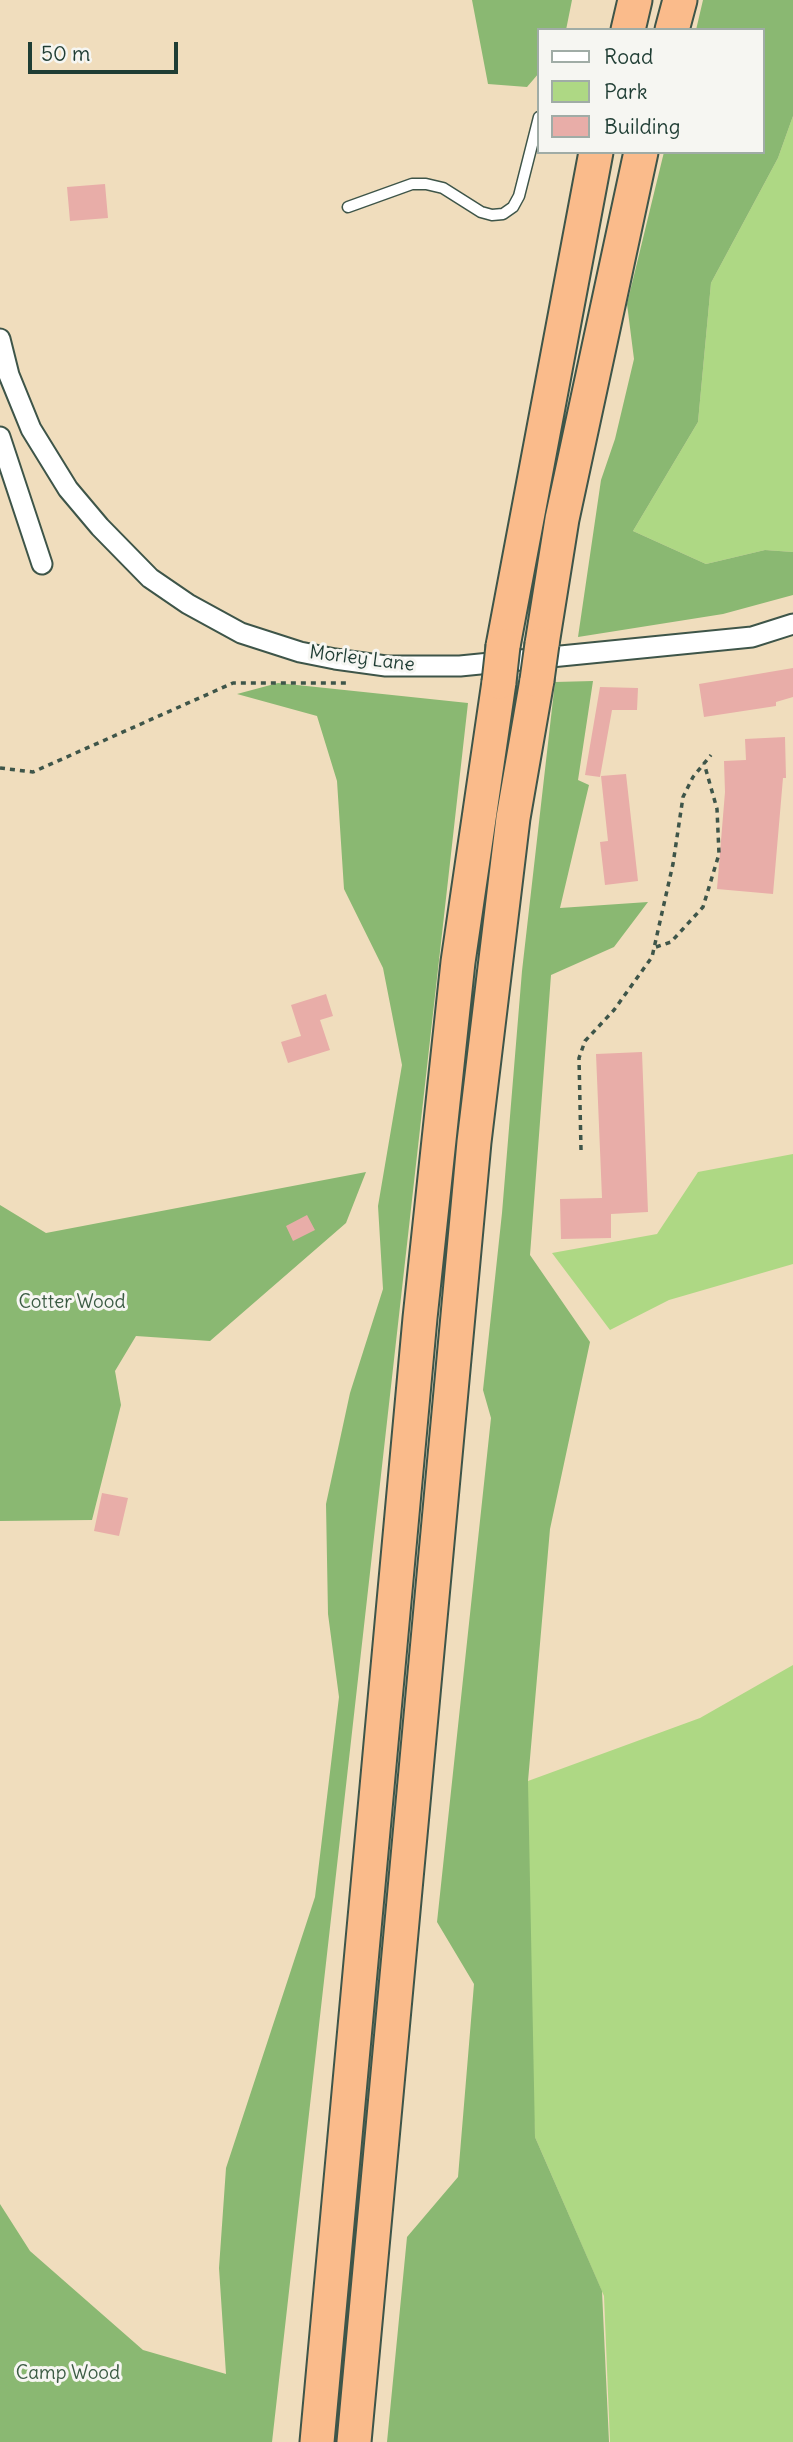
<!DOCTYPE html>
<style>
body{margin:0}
#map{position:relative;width:793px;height:2442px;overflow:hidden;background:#f0ddbd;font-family:Delius,sans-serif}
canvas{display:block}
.legend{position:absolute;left:537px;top:28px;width:228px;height:126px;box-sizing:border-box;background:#f6f6f2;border:2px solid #a0aca6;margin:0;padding:9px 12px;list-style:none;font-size:21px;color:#1f3d34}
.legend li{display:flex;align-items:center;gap:14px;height:35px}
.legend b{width:35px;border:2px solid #a0aca6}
.scale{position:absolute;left:28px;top:42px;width:150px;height:32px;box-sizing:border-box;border:4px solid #1f3d34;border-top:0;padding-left:9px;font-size:21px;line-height:24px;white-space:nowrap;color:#1f3d34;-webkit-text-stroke:5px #f6f6f2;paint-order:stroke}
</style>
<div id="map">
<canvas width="793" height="2442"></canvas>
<ul class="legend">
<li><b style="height:9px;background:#fff"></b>Road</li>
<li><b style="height:19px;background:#aed884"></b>Park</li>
<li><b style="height:19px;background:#e8ada8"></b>Building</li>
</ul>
<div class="scale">50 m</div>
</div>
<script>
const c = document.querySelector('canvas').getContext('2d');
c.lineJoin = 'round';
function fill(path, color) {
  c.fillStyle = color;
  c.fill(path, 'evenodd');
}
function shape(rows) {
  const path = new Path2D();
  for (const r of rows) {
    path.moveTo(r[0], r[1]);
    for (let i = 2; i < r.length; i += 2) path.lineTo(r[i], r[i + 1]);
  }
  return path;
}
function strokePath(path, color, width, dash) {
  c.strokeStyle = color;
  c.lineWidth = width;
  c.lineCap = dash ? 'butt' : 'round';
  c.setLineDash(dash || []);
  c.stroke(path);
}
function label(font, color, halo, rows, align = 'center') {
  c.font = font + ' Delius,sans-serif';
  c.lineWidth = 6;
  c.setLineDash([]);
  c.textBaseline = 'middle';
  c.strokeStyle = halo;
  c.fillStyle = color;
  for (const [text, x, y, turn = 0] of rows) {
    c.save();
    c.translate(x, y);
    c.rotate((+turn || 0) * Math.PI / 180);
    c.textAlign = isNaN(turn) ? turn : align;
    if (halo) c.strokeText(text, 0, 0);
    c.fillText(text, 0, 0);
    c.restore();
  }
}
fill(shape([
 [793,116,793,552,765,550,706,564,633,531,698,422,711,283,778,158],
 [793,1154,793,1264,669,1300,610,1330,552,1253,657,1234,698,1172],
 [793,1665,793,2442,610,2442,604,2296,535,2137,526,1985,528,1781,700,1718]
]), '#aed884');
fill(shape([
 [472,0,572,0,566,30,539,30,539,73,527,87,488,84],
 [703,0,793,0,793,116,778,158,711,283,698,422,633,531,706,564,765,550,793,552,793,595,723,614,578,637,601,480,615,439,634,359,627,304,664,152,763,152,763,30,696,30],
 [593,681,578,780,589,785,560,908,648,902,614,947,551,975,530,1255,590,1342,550,1529,528,1781,535,2137,602,2291,609,2442,387,2442,407,2237,458,2177,474,1984,437,1922,491,1418,483,1390,502,1213,522,971,555,682],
 [278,683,468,703,272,2442,0,2442,0,2204,30,2251,143,2350,226,2374,219,2268,226,2168,315,1897,339,1697,328,1614,326,1504,350,1393,383,1289,378,1206,402,1065,383,968,344,889,337,781,317,716,237,694],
 [366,1172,346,1223,210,1341,136,1336,115,1371,121,1405,92,1520,0,1521,0,1205,46,1233]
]), '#8ab872');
fill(shape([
 [105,184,108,218,70,221,67,187],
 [793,668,793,697,776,702,776,706,704,717,699,684],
 [600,687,638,688,637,710,612,710,600,777,585,775],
 [785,737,786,778,783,778,773,894,717,889,725,792,724,761,746,760,745,739],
 [626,774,638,881,605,885,600,842,608,841,601,776],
 [326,994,333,1016,320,1020,330,1050,288,1063,281,1042,301,1036,291,1005],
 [642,1052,648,1212,611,1214,611,1238,561,1239,560,1199,602,1198,596,1054],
 [307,1215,315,1230,293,1241,286,1226],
 [102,1493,128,1498,119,1536,94,1531]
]), '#e8ada8');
const service = shape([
 [348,207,412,184,426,184,443,188,481,212,492,215,503,214,513,207,519,196,539,117]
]);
const minor = shape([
 [0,339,9,375,31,429,68,489,100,527,150,578,188,604,241,633,300,652,335,659,386,666,460,666,752,637,793,624],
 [0,437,42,564]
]);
const trunk = shape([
 [628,30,635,0],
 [672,30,680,0],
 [542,644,562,519,641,152],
 [503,646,596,152],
 [317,2442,420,1318,458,962,499,682],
 [354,2442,474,1142,513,818,537,680]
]);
strokePath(service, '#3e5549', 13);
strokePath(minor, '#3e5549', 23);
strokePath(trunk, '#3e5549', 37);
strokePath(shape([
 [0,768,33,772,233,683,350,683],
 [656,947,671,942,703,907,719,854,717,809,704,763],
 [581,1150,579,1058,585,1041,614,1010,652,957,673,864,683,797,693,777,711,755]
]), '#3e5549', 3.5, [5, 5]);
strokePath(service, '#fff', 10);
strokePath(minor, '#fff', 19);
strokePath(trunk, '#fabb8b', 33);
const trunkBridge = shape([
 [537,680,542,644],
 [499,682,503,646]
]);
strokePath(trunkBridge, '#3e5549', 37, []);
strokePath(trunkBridge, '#fabb8b', 33);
label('19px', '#1f3d34', '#f6f6f2', [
 ["Morley Lane",362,659,7]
]);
label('19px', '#3c5c44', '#f6f6f2', [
 ["Cotter Wood",72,1303],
 ["Camp Wood",68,2374]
]);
</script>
